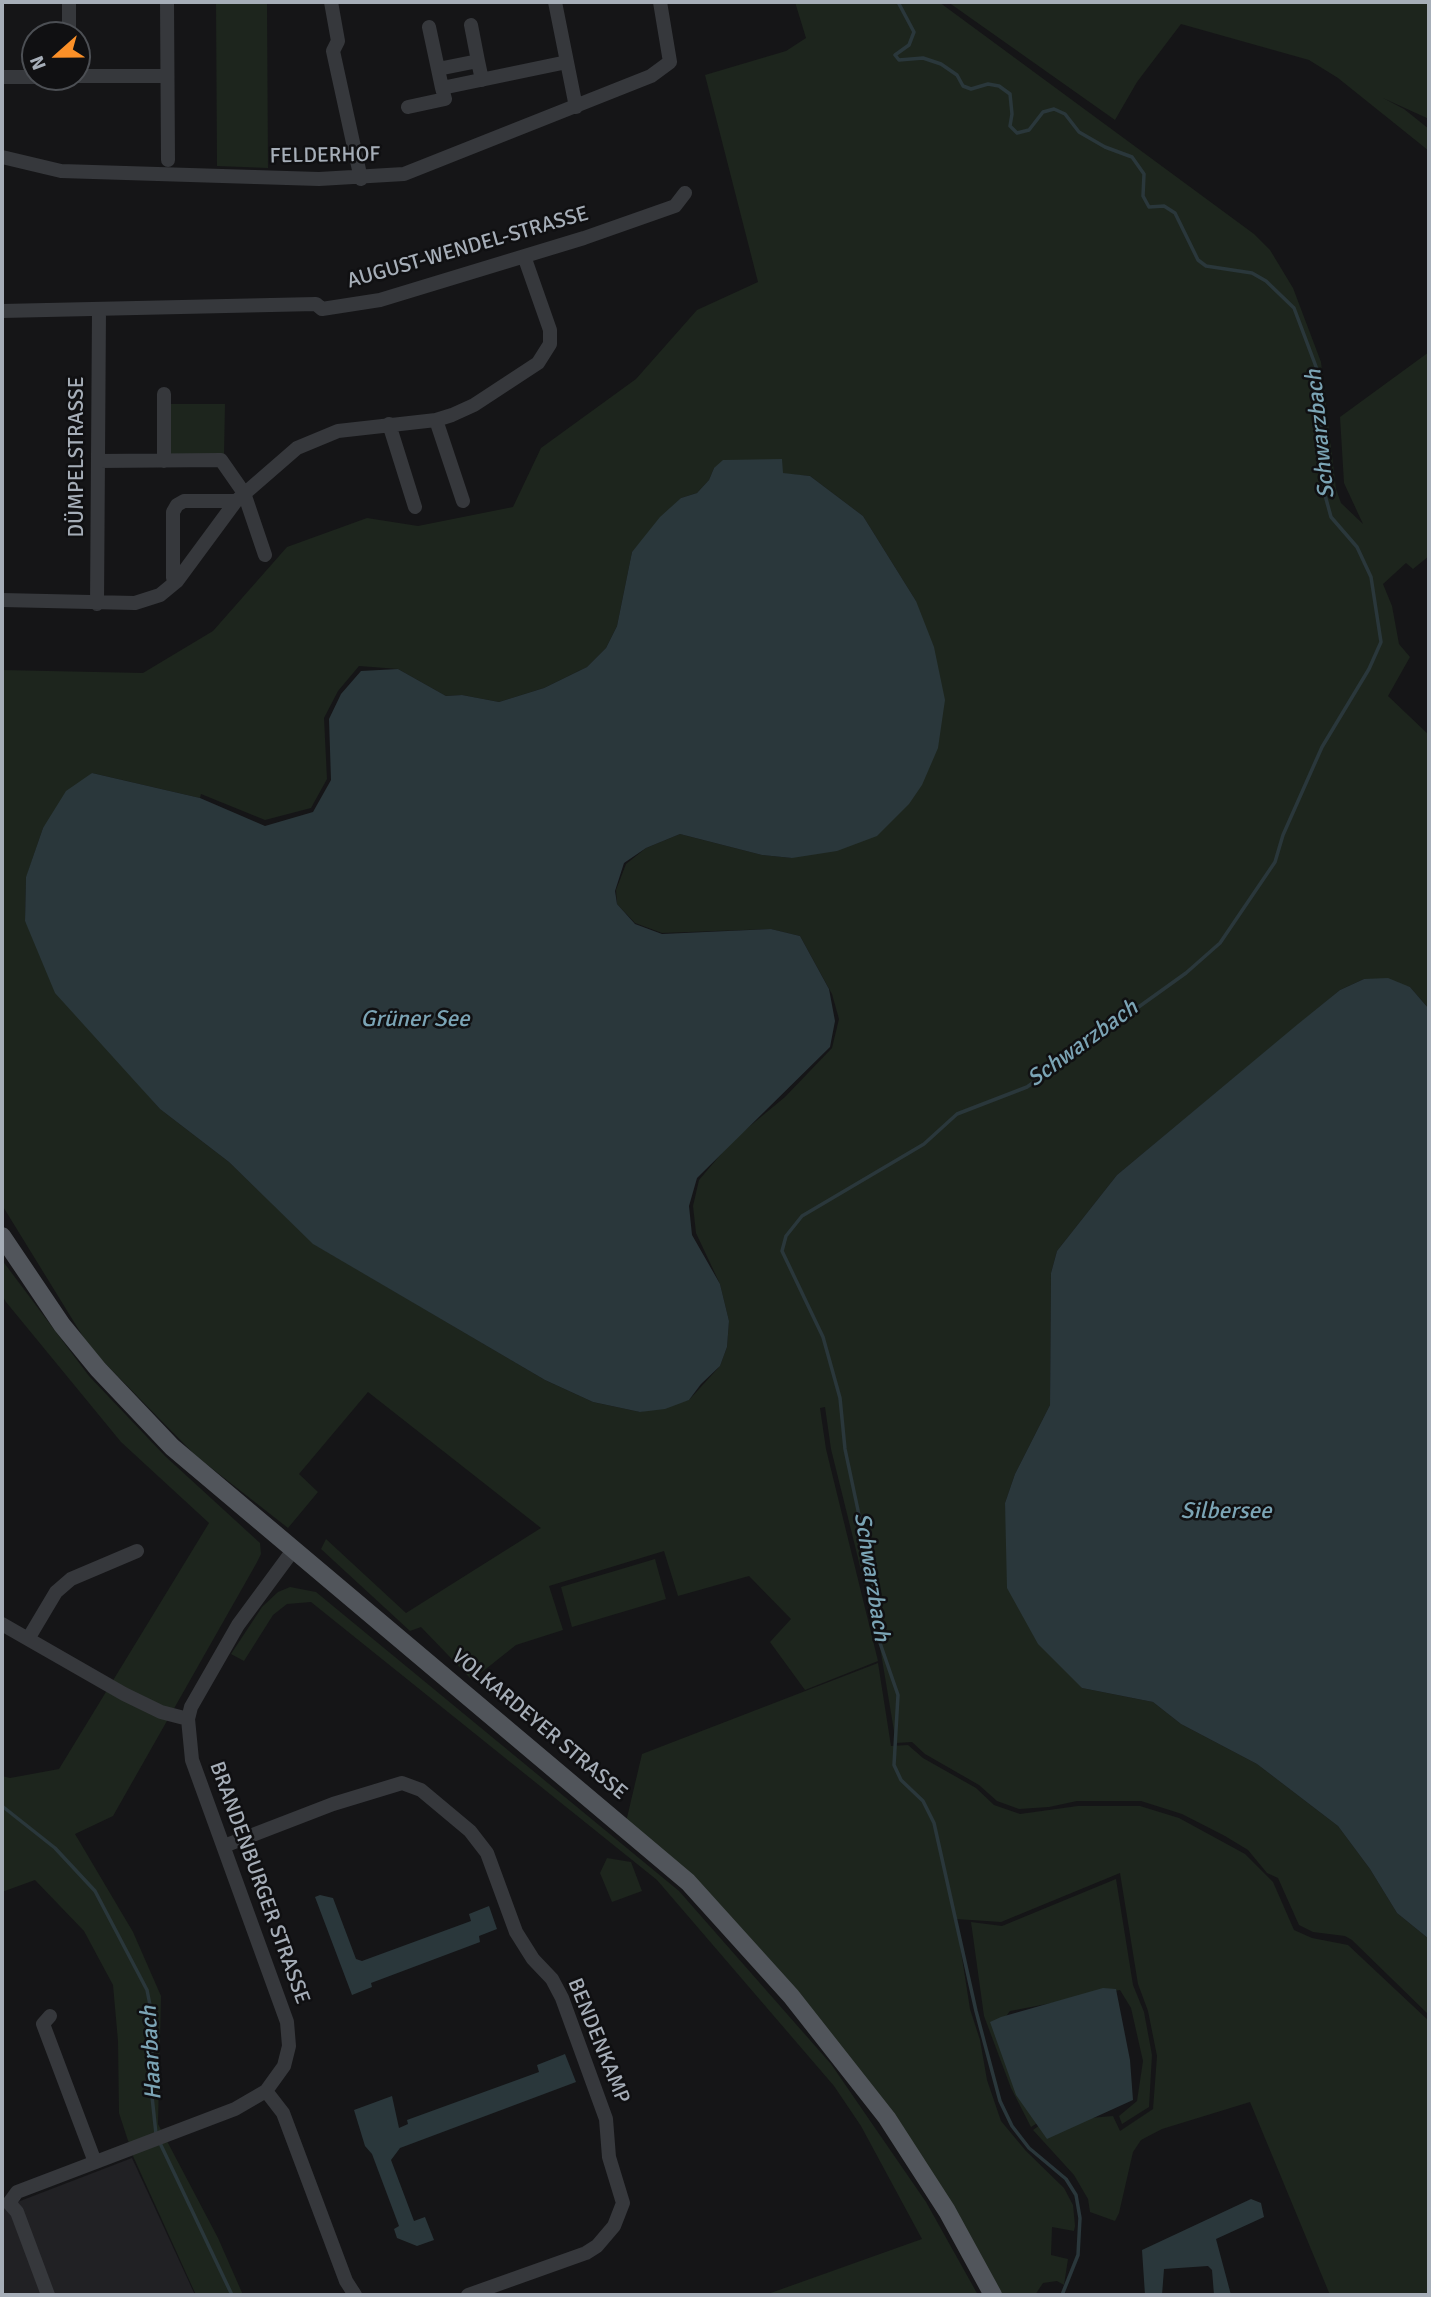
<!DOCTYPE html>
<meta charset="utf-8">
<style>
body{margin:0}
#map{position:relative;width:1431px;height:2297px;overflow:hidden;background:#151517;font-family:Signika,sans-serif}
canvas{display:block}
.frame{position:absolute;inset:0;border:4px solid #a6aeb8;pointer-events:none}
.north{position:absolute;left:21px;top:21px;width:70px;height:70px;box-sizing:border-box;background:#101012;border:2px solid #4c4f54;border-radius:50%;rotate:249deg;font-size:19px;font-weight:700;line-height:28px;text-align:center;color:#a6aeb8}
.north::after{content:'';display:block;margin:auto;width:24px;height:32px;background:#fb9028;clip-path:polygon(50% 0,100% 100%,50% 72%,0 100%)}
</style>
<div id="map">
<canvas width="1431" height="2297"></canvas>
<div class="frame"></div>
<div class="north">N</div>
</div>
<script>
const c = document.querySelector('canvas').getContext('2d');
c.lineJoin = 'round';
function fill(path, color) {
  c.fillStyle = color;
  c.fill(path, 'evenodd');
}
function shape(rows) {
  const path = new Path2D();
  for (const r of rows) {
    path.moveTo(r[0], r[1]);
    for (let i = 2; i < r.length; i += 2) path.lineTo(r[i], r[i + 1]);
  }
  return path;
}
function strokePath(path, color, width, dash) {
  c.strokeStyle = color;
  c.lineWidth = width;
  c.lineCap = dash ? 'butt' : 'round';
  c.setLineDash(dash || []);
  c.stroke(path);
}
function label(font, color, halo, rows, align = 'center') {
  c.font = font + ' Signika,sans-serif';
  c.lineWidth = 5;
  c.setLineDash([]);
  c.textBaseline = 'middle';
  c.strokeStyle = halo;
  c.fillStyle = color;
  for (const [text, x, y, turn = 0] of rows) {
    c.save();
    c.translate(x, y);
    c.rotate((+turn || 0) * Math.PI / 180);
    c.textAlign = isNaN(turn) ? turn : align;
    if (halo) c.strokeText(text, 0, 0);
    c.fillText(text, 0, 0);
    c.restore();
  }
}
fill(shape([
 [132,2158,195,2295,2,2295,2,2208]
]), '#212124');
fill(shape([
 [216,2,267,2,268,168,217,166],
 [795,2,939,2,1254,234,1270,250,1293,288,1321,362,1336,489,1341,503,1363,524,1344,483,1340,417,1429,352,1429,556,1413,569,1406,563,1383,584,1392,606,1399,644,1410,657,1388,696,1429,735,1429,1009,1410,987,1364,979,1340,990,1117,1175,1057,1251,1051,1273,1050,1405,1015,1474,1005,1503,1007,1525,1082,1688,1153,1702,1181,1724,1257,1764,1338,1826,1370,1869,1397,1913,1429,1939,1429,2015,1352,1940,1345,1936,1313,1932,1299,1925,1278,1878,1267,1873,1248,1850,1225,1836,1182,1814,1141,1801,1077,1801,1049,1807,1019,1809,997,1801,979,1785,925,1754,912,1742,896,1743,880,1647,831,1449,825,1407,820,1408,826,1449,878,1661,805,1690,770,1642,791,1619,749,1576,678,1596,664,1551,549,1586,563,1630,516,1645,472,1680,421,1627,410,1631,321,1549,326,1539,406,1613,541,1528,368,1392,299,1474,318,1492,288,1528,196,1456,90,1348,2,1205,2,670,143,673,213,631,287,547,367,518,418,526,513,507,541,448,636,379,697,310,758,282,705,75,786,51,806,38],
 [714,468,810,476,863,516,916,601,792,858,762,855,680,834,646,848,626,864,616,890,617,904,635,923,662,933,771,929,800,936,832,994,839,1019,832,1048,785,1097,733,1140,699,1180,693,1206,696,1233,720,1284,729,1321,727,1347,720,1366,689,1400,640,1412,593,1402,545,1380,314,1244,229,1162,160,1109,115,1057,25,921,26,878,43,828,92,773,200,798,201,794,265,820,311,808,327,779,324,718,338,691,359,666,398,669,446,696,462,695,499,702,544,688,587,667,606,648,617,626,632,552,681,498,697,493,709,480],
 [948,2,1429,2,1429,119,1383,98,1404,109,1429,129,1429,151,1338,78,1309,60,1181,24,1137,82,1115,120],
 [171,404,225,404,224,455,171,455],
 [2,1260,89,1376,165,1456,260,1543,261,1554,256,1564,113,1816,75,1834,133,1932,161,1996,158,2124,218,2238,243,2295,196,2295,133,2156,119,2113,118,2041,113,1985,84,1931,35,1880,2,1892,2,1776,10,1778,59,1769,209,1523,121,1442,6,1302,2,1295],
 [655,1559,666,1599,572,1627,561,1587],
 [290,1587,316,1592,679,1891,831,2064,926,2202,978,2295,765,2295,922,2239,861,2126,834,2086,657,1880,311,1602,287,1604,273,1615,244,1661,231,1654,262,1607,278,1592],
 [878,1663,891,1746,908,1745,923,1758,976,1788,994,1805,1020,1814,1078,1806,1140,1806,1179,1818,1245,1854,1273,1882,1294,1930,1312,1938,1348,1945,1429,2021,1429,2295,1330,2295,1250,2102,1162,2129,1141,2140,1133,2152,1119,2213,1115,2221,1090,2212,1088,2199,1074,2175,1033,2130,1044,2122,1113,2116,1120,2131,1153,2109,1157,2056,1148,2011,1138,1984,1120,1873,1001,1922,956,1919,970,2009,980,2040,987,2080,1001,2121,1026,2151,1064,2188,1073,2205,1075,2226,1074,2231,1052,2227,1051,2255,1068,2259,1064,2285,1057,2281,1043,2283,1035,2295,999,2295,895,2120,626,1822,642,1754],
 [607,1858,631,1862,642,1891,612,1902,600,1873],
 [1116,1879,1133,1985,1144,2012,1152,2055,1149,2107,1122,2124,1119,2116,1137,2101,1143,2061,1131,2008,1120,1990,1010,2011,1000,2024,1039,2122,1031,2127,1011,2088,984,2016,971,1922,1002,1926]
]), '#1d251d');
fill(shape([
 [782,459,783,473,810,476,863,516,916,601,934,647,945,700,938,748,922,785,909,804,877,836,837,851,792,858,762,855,680,834,646,848,624,863,615,891,617,904,635,924,662,934,771,929,800,936,829,989,835,1021,830,1047,697,1178,689,1206,692,1235,720,1284,729,1321,727,1347,720,1366,701,1384,689,1400,665,1409,640,1412,593,1402,545,1380,313,1244,229,1162,160,1109,55,993,25,921,26,877,43,828,66,791,92,773,200,798,265,826,313,812,331,780,329,719,341,694,361,671,398,669,446,696,462,695,499,702,544,688,587,667,606,648,617,626,632,552,660,517,681,498,697,493,709,480,714,468,723,460],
 [1388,978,1410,987,1429,1009,1429,1939,1397,1913,1370,1869,1338,1826,1257,1764,1181,1724,1153,1702,1082,1688,1038,1644,1007,1588,1005,1503,1015,1474,1050,1405,1051,1273,1057,1251,1117,1175,1298,1024,1340,990,1364,979],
 [320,1895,333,1898,356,1959,362,1961,471,1921,469,1914,489,1906,497,1929,479,1936,480,1942,371,1983,372,1987,352,1995,315,1897],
 [1103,1988,1116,1989,1130,2060,1133,2100,1047,2139,1016,2095,990,2022,1001,2017],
 [565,2054,576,2082,400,2148,391,2160,414,2221,425,2217,434,2240,417,2246,397,2238,394,2229,399,2226,372,2154,365,2146,354,2110,392,2096,399,2128,408,2124,407,2120,539,2072,537,2065],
 [1251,2199,1261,2203,1264,2217,1216,2239,1231,2295,1214,2295,1212,2270,1208,2266,1164,2269,1162,2295,1145,2295,1142,2250]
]), '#2a373b');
strokePath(shape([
 [898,2,914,32,909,45,895,55,899,60,923,58,941,64,957,75,963,86,971,89,988,84,999,86,1010,94,1012,114,1010,126,1017,133,1029,130,1043,112,1054,109,1065,114,1079,132,1105,147,1132,157,1144,174,1143,196,1149,207,1164,206,1175,213,1198,260,1206,266,1252,273,1266,281,1294,308,1318,372,1325,495,1331,517,1357,547,1371,577,1381,642,1369,669,1322,747,1283,835,1275,862,1220,943,1186,973,1027,1087,957,1114,924,1144,802,1216,786,1236,782,1251,823,1337,840,1398,845,1449,859,1515,867,1532,879,1640,898,1695,894,1765,901,1780,923,1801,934,1823,976,2011,1000,2101,1012,2126,1029,2148,1066,2179,1076,2195,1080,2218,1078,2255,1062,2295],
 [2,1806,55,1848,95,1891,147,1990,153,2020,151,2087,156,2134],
 [159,2141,232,2295]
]), '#2a373b', 3.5);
strokePath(shape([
 [167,2,168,160],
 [331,2,338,41,333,51,361,179],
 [555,2,576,107],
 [471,25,478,61],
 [429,27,438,69],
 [69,35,69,2],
 [77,76,167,76],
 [2,77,35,77],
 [482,80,478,61,438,69,442,88,567,62],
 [408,107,445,99,442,88],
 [2,157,61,171,319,179,404,174,651,76,670,62,660,2],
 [2,311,316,304,322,309,380,300,584,238,675,206,685,193],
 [436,420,463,501],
 [389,424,415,507],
 [98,461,221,460,244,493,265,555],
 [164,461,164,394],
 [177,581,173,578,173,512,177,505,184,501,236,501],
 [2,600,135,603,160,595,177,581,236,501,297,448,338,431,436,420,452,415,474,405,538,363,550,344,550,330,524,256],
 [97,604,99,310],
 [2,1624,124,1694,161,1712,188,1719],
 [28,1639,56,1592,71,1579,137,1551],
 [224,1846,333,1804,402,1783,421,1790,470,1831,487,1853,516,1932,533,1959,552,1979,562,1998,606,2119,609,2157,623,2203,614,2226,597,2246,586,2253,468,2295],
 [50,2016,43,2024,95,2162],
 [266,2091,283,2113,346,2281,355,2295],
 [9,2203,17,2192,235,2109,266,2091,284,2066,289,2046,287,2022,192,1760,188,1719,191,1707,238,1625,294,1549],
 [9,2203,17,2212,48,2295]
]), '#36383c', 14);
strokePath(shape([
 [2,1236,62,1325,98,1369,172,1447,688,1882,791,1996,887,2118,947,2211,993,2295]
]), '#51555b', 18);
label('21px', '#a6aeb8', '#101012', [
 ["FELDERHOF",325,156,-1],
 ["AUGUST-WENDEL-STRASSE",468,248,-16],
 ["DÜMPELSTRASSE",77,457,-90],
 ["VOLKARDEYER STRASSE",539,1725,40],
 ["BRANDENBURGER STRASSE",259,1883,70],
 ["BENDENKAMP",598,2041,68]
]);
label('italic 23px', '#7ba4b5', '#101012', [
 ["Schwarzbach",1321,434,-96],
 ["Grüner See",415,1020],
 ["Schwarzbach",1083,1044,-36],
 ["Silbersee",1226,1512],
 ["Schwarzbach",871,1577,81],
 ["Haarbach",152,2053,-93]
]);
</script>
